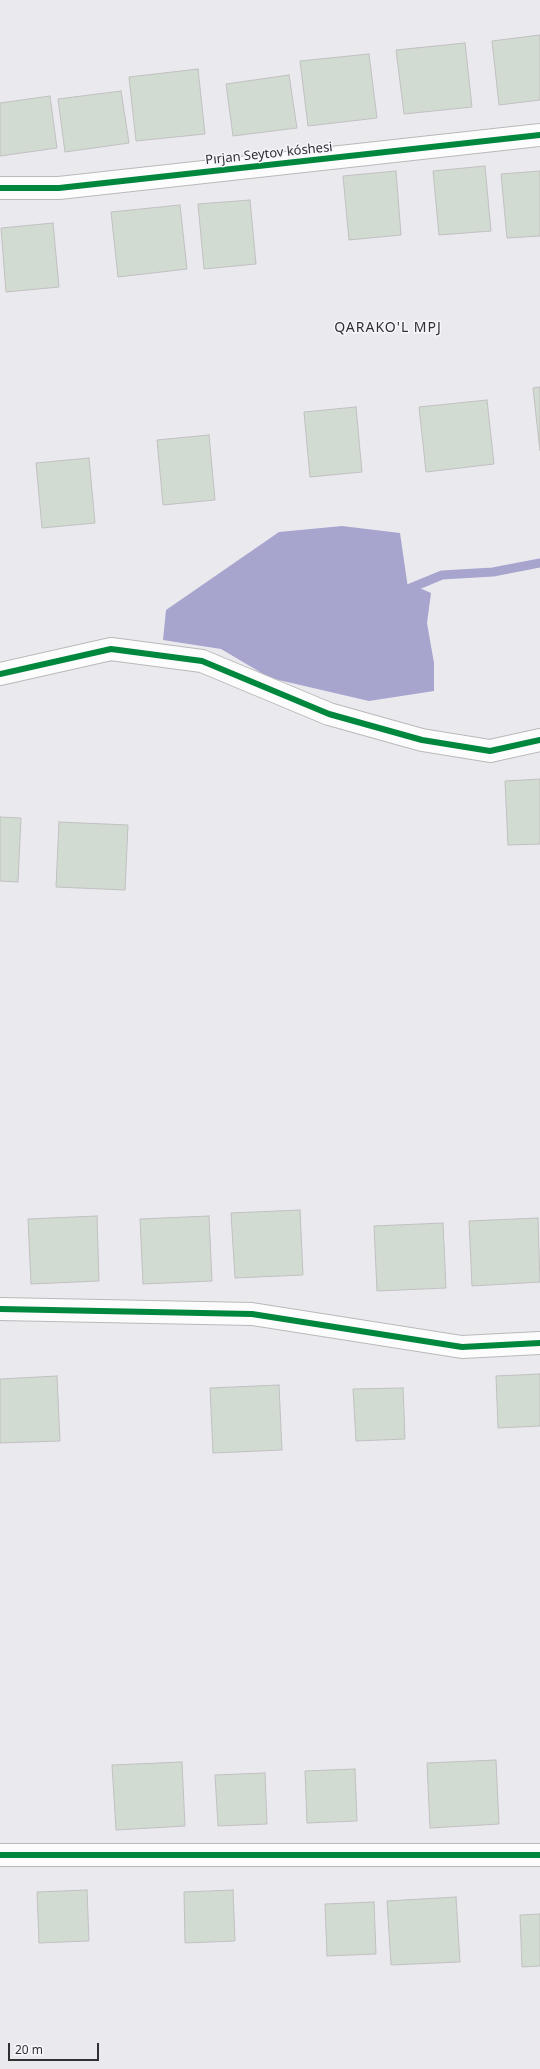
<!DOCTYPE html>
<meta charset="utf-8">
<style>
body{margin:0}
#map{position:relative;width:540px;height:2069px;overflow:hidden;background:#eaeaee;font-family:"Noto Sans",sans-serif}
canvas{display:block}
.scale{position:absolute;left:8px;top:2043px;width:91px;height:18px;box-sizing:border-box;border:2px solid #303033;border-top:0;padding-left:5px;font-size:12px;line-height:14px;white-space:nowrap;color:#303033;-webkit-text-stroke:3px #f6f6fc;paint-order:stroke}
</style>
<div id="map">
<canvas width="540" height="2069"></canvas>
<div class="scale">20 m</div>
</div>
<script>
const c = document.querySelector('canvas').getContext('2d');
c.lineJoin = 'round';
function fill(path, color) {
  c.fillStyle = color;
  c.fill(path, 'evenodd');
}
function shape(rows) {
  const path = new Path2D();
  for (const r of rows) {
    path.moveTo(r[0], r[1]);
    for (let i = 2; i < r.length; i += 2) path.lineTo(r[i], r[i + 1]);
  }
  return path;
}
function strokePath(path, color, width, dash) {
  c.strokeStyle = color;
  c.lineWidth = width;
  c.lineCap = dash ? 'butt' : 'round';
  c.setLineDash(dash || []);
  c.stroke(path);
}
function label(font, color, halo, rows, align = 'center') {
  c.font = font + ' "Noto Sans",sans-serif';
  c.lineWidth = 3;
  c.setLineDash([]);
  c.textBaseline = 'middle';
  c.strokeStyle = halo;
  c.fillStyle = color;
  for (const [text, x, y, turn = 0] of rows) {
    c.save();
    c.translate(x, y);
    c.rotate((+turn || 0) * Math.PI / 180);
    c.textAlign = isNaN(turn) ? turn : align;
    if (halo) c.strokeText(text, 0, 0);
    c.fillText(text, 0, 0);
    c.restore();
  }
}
fill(shape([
 [342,526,400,533,408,588,415,586,431,593,427,623,434,663,434,691,369,701,270,678,221,649,163,640,166,610,279,532]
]), '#a7a4ce');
strokePath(shape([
 [408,589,442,575,493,572,540,563]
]), '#a7a4ce', 9);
const building = shape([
 [540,35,540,100,499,105,492,41,540,35],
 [465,43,472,107,404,114,396,50,465,43],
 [369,54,377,118,308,126,300,61,369,54],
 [198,69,205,134,136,141,129,77,198,69],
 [289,75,297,128,233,136,226,84,289,75],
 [121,91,129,143,65,152,58,99,121,91],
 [50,96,57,148,0,156,0,103,50,96],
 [485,166,491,231,439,235,433,171,485,166],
 [396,171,401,235,349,240,343,176,396,171],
 [540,171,540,236,507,238,501,174,540,171],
 [250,200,256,264,204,269,198,204,250,200],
 [180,205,187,269,118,277,111,212,180,205],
 [53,223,59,287,6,292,1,228,53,223],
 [540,387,540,451,533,388,540,387],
 [487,400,494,464,426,472,419,407,487,400],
 [356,407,362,472,310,477,304,412,356,407],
 [209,435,215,500,163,505,157,440,209,435],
 [89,458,95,523,42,528,36,463,89,458],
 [540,779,540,844,508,845,505,781,540,779],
 [0,817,21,818,18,882,0,881,0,817],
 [59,822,128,825,125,890,56,887,59,822],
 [300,1210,303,1275,235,1278,231,1213,300,1210],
 [97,1216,99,1281,31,1284,28,1219,97,1216],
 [209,1216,212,1281,143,1284,140,1219,209,1216],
 [538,1218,540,1282,472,1286,469,1221,538,1218],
 [443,1223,446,1288,377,1291,374,1226,443,1223],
 [540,1374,540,1426,498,1428,496,1376,540,1374],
 [57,1376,60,1441,0,1443,0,1379,57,1376],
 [279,1385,282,1450,213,1453,210,1388,279,1385],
 [403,1388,405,1439,356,1441,353,1389,403,1388],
 [496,1760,499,1824,430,1828,427,1763,496,1760],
 [182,1762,185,1826,116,1830,112,1765,182,1762],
 [355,1769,357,1821,307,1823,305,1771,355,1769],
 [265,1773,267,1824,218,1826,215,1775,265,1773],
 [87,1890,89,1941,39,1943,37,1892,87,1890],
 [233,1890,235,1941,185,1943,184,1892,233,1890],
 [456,1897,460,1962,391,1965,387,1901,456,1897],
 [374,1902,376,1954,327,1956,325,1904,374,1902],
 [540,1914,540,1966,522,1967,520,1915,540,1914]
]);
fill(building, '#d2dbd2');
strokePath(building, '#c0c0c1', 1);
const minor = shape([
 [0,188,59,188,540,135],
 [0,674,111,649,202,661,329,714,422,740,490,751,540,740],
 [0,1309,252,1314,462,1347,540,1343],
 [0,1855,540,1855]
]);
strokePath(minor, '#b9b9bb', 24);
strokePath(minor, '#fcfcfc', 22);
strokePath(shape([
 [0,188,59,188,540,135],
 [0,674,111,649,202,661,329,714,422,740,490,751,540,740],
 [0,1309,252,1314,462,1347,540,1343],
 [0,1855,540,1855]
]), '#00873e', 6);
label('13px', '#303033', '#f6f6fc', [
 ["Pırjan Seytov kóshesi",269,154,-6]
]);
c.letterSpacing = '1px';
label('14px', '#303033', '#f6f6fc', [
 ["QARAKO'L MPJ",388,328]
]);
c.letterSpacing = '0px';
</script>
